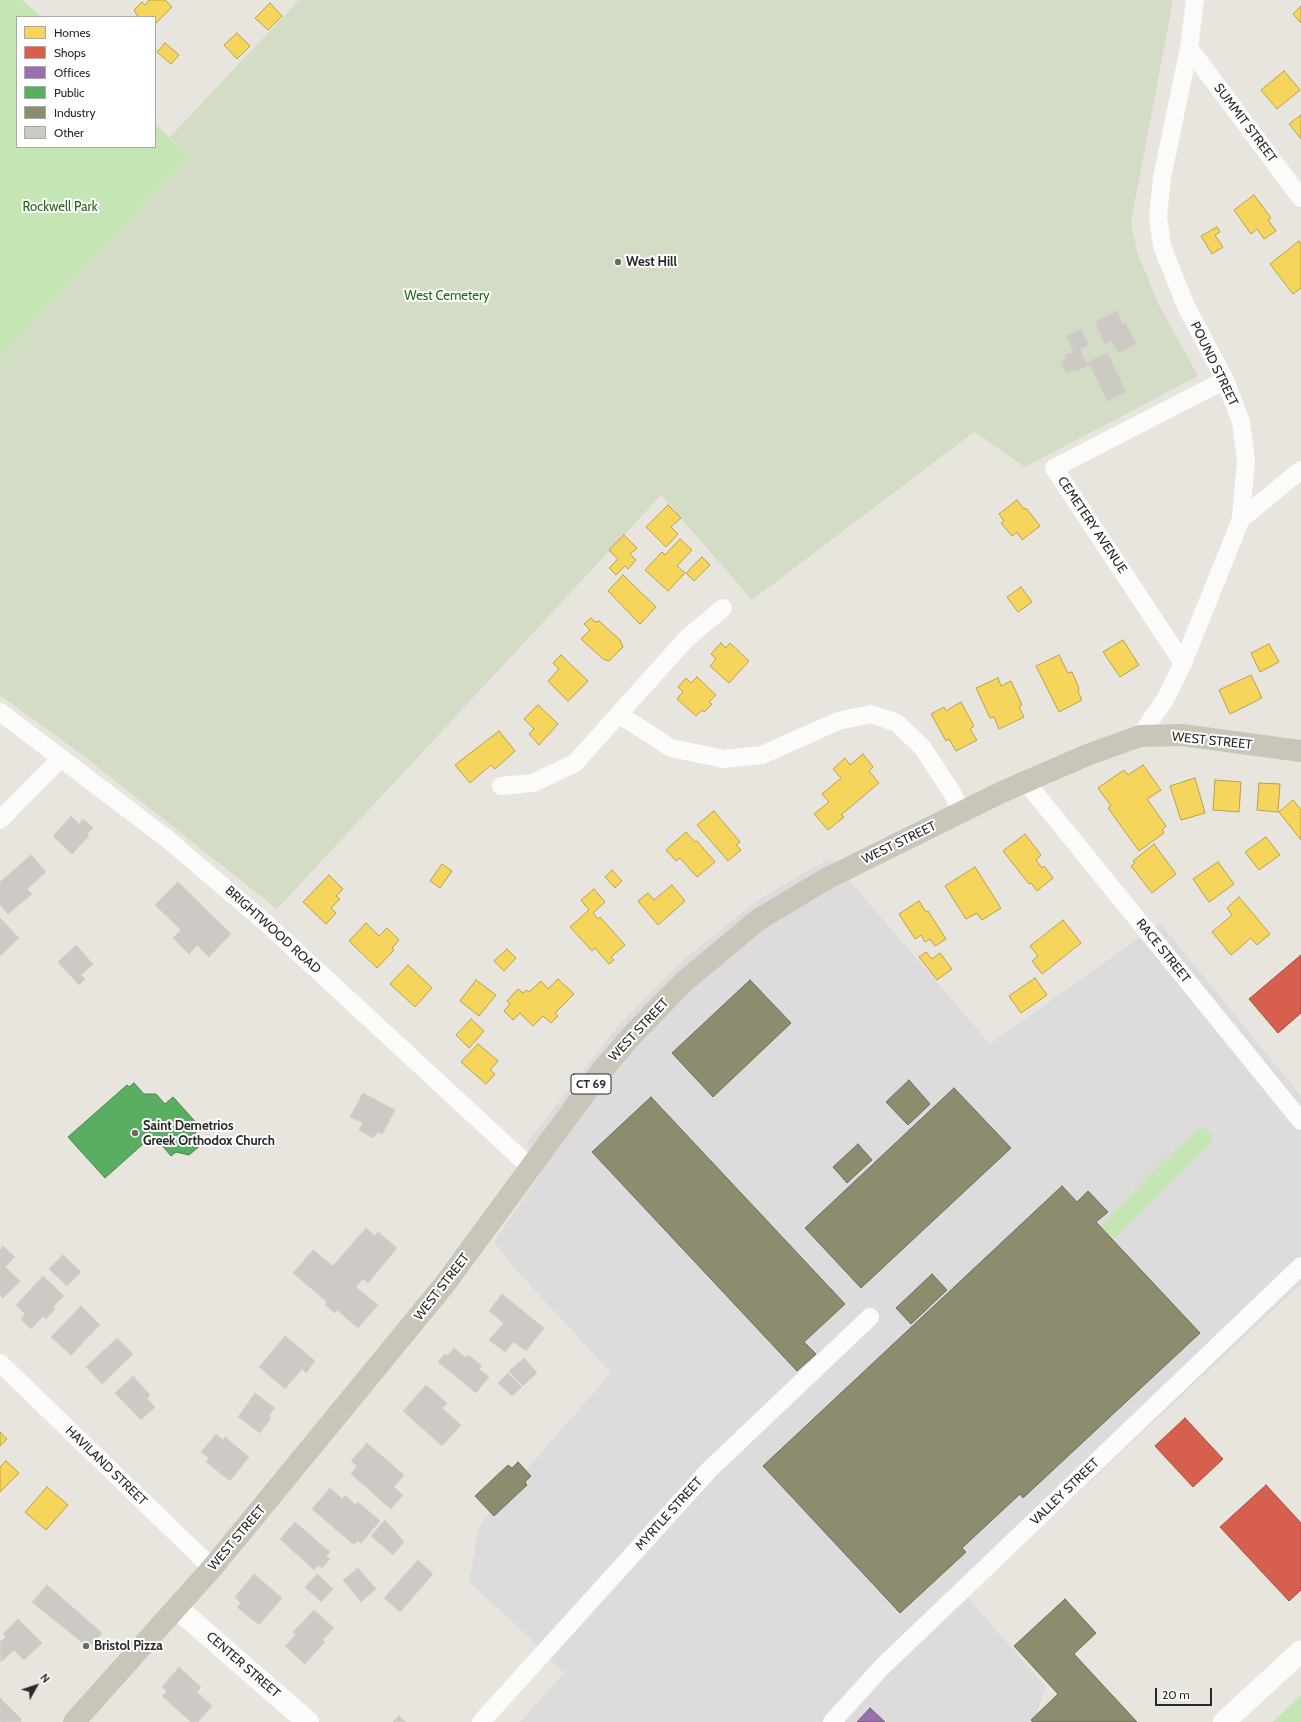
<!DOCTYPE html>
<style>
body{margin:0}
#map{position:relative;width:1301px;height:1722px;overflow:hidden;background:#e8e4de;font-family:Cabin,sans-serif}
canvas{display:block}
.legend{position:absolute;left:16px;top:16px;width:140px;height:132px;box-sizing:border-box;background:#fff;border:1px solid #a9a9a9;margin:0;padding:5px 7px;list-style:none;font-size:12px;color:#292929}
.legend li{display:flex;align-items:center;gap:8px;height:20px}
.legend b{width:20px;border:1px solid #a9a9a9}
.north{position:absolute;left:16px;top:1666px;width:40px;height:40px;-webkit-text-stroke:3px #fff;paint-order:stroke;rotate:50deg;font-size:11px;font-weight:700;line-height:16px;text-align:center;color:#292929}
.north::after{content:'';display:block;margin:auto;width:14px;height:18px;background:#292929;clip-path:polygon(50% 0,100% 100%,50% 72%,0 100%)}
.scale{position:absolute;left:1155px;top:1688px;width:57px;height:18px;box-sizing:border-box;border:2px solid #292929;border-top:0;padding-left:5px;font-size:12px;line-height:14px;white-space:nowrap;color:#292929;-webkit-text-stroke:3px #fff;paint-order:stroke}
</style>
<div id="map">
<canvas width="1301" height="1722"></canvas>
<ul class="legend">
<li><b style="height:11px;background:#f6d55c"></b>Homes</li>
<li><b style="height:11px;background:#d6604d"></b>Shops</li>
<li><b style="height:11px;background:#9970ab"></b>Offices</li>
<li><b style="height:11px;background:#5aae61"></b>Public</li>
<li><b style="height:11px;background:#8c8c6e"></b>Industry</li>
<li><b style="height:11px;background:#cdcac5"></b>Other</li>
</ul>
<div class="north">N</div>
<div class="scale">20 m</div>
</div>
<script>
const c = document.querySelector('canvas').getContext('2d');
c.lineJoin = 'round';
function fill(path, color) {
  c.fillStyle = color;
  c.fill(path, 'evenodd');
}
function shape(rows) {
  const path = new Path2D();
  for (const r of rows) {
    path.moveTo(r[0], r[1]);
    for (let i = 2; i < r.length; i += 2) path.lineTo(r[i], r[i + 1]);
  }
  return path;
}
function strokePath(path, color, width, dash) {
  c.strokeStyle = color;
  c.lineWidth = width;
  c.lineCap = dash ? 'butt' : 'round';
  c.setLineDash(dash || []);
  c.stroke(path);
}
function label(font, color, halo, rows, align = 'center') {
  c.font = font + ' Cabin,sans-serif';
  c.lineWidth = 4;
  c.setLineDash([]);
  c.textBaseline = 'middle';
  c.strokeStyle = halo;
  c.fillStyle = color;
  for (const [text, x, y, turn = 0] of rows) {
    c.save();
    c.translate(x, y);
    c.rotate((+turn || 0) * Math.PI / 180);
    c.textAlign = isNaN(turn) ? turn : align;
    if (halo) c.strokeText(text, 0, 0);
    c.fillText(text, 0, 0);
    c.restore();
  }
}
fill(shape([
 [830,858,990,1044,1160,923,1301,1096,1301,1284,967,1597,1046,1687,1033,1722,520,1722,564,1673,532,1640,469,1582,478,1532,482,1522,490,1512,494,1516,527,1485,525,1482,531,1476,526,1470,611,1373,517,1271,494,1242,547,1164,526,1144,618,1026,688,956,759,899]
]), '#dedbdd');
fill(shape([
 [0,0,22,0,41,17,17,17,17,147,155,147,155,124,189,156,0,360],
 [1202,1127,1210,1132,1213,1139,1207,1148,1113,1240,1100,1226,1156,1168,1196,1130],
 [1301,1695,1301,1722,1273,1722]
]), '#c6e5b5');
fill(shape([
 [299,0,1173,0,1131,222,1137,252,1159,305,1198,376,1025,467,974,432,752,600,661,495,277,909,85,757,0,695,0,360,189,156,170,137]
]), '#d3dcc5');
const homes = shape([
 [149,0,165,0,172,7,155,24,155,17,138,17,134,10,142,2,145,5,149,0],
 [270,3,282,16,268,30,255,18,270,3],
 [1301,6,1301,23,1293,14,1301,6],
 [237,33,250,46,237,59,224,45,237,33],
 [165,43,179,55,171,64,157,52,165,43],
 [1284,71,1300,90,1277,109,1261,90,1284,71],
 [1301,115,1301,139,1289,124,1301,115],
 [1254,195,1271,218,1268,220,1276,231,1264,239,1257,229,1251,234,1234,210,1254,195],
 [1217,227,1220,232,1215,235,1223,247,1212,254,1201,236,1217,227],
 [1299,241,1301,244,1301,288,1293,294,1270,264,1299,241],
 [1017,500,1024,509,1026,508,1040,526,1022,540,1017,532,1012,536,1001,523,1004,521,999,514,1017,500],
 [668,505,681,518,671,527,678,534,666,547,646,527,668,505],
 [624,535,637,548,630,554,636,560,628,569,625,566,616,575,609,568,618,559,609,550,624,535],
 [680,539,692,550,677,566,685,573,668,591,645,570,662,552,665,555,680,539],
 [702,557,710,565,694,581,686,573,702,557],
 [623,575,656,607,640,624,608,591,623,575],
 [1021,587,1032,602,1018,612,1007,597,1021,587],
 [591,618,595,622,599,621,620,640,623,647,609,661,603,659,581,639,590,630,584,624,591,618],
 [1123,640,1139,665,1120,677,1103,652,1123,640],
 [721,643,726,648,730,643,749,661,729,683,710,666,716,659,711,654,721,643],
 [1269,644,1279,662,1260,672,1251,653,1269,644],
 [561,655,588,681,568,701,548,681,559,669,553,663,561,655],
 [1059,655,1068,673,1072,672,1079,688,1078,691,1082,700,1059,712,1036,666,1059,655],
 [1251,675,1262,698,1230,714,1219,690,1251,675],
 [697,677,716,695,709,702,712,704,704,712,702,710,696,716,677,699,683,692,678,687,686,678,691,683,697,677],
 [998,678,1001,686,1011,681,1022,705,1019,707,1024,717,999,729,994,717,990,718,976,688,998,678],
 [961,702,974,726,970,729,977,740,956,751,949,739,946,741,931,714,944,707,946,711,961,702],
 [538,705,558,724,539,745,529,734,534,729,524,719,538,705],
 [499,731,515,751,495,769,491,765,470,783,455,765,499,731],
 [863,754,873,767,869,771,879,783,841,815,844,817,828,830,814,814,829,802,822,794,841,778,833,769,845,758,850,765,863,754],
 [1143,765,1161,790,1147,799,1166,826,1162,830,1164,833,1139,851,1108,808,1111,806,1098,788,1124,770,1128,775,1143,765],
 [1195,778,1205,813,1181,820,1170,786,1195,778],
 [1215,780,1241,782,1239,812,1213,810,1215,780],
 [1259,783,1280,784,1278,812,1257,810,1259,783],
 [1293,800,1301,810,1301,840,1279,812,1293,800],
 [714,811,740,842,736,845,741,850,728,861,697,825,714,811],
 [686,832,695,842,697,841,715,862,697,877,680,858,676,861,666,850,686,832],
 [1025,834,1041,855,1036,860,1042,868,1044,866,1053,878,1037,891,1031,883,1029,884,1003,851,1025,834],
 [1266,837,1280,855,1259,870,1245,852,1266,837],
 [1154,844,1176,874,1152,893,1131,866,1135,863,1133,861,1154,844],
 [1218,862,1234,884,1209,902,1193,879,1218,862],
 [442,864,452,871,440,888,430,881,442,864],
 [975,867,1001,908,982,920,977,913,966,919,945,886,975,867],
 [612,870,622,881,615,888,605,877,612,870],
 [329,875,343,889,336,896,340,899,331,908,336,913,326,924,303,902,329,875],
 [672,885,685,901,658,925,638,901,648,893,654,900,672,885],
 [594,889,605,902,593,913,598,919,600,917,625,945,611,957,614,960,609,964,595,948,592,951,570,927,589,910,581,900,594,889],
 [1239,897,1270,934,1257,945,1251,938,1231,955,1212,932,1232,915,1227,908,1239,897],
 [919,901,926,912,928,911,946,939,935,946,930,939,925,942,921,935,915,939,899,914,919,901],
 [1063,920,1081,943,1042,974,1032,961,1038,956,1030,946,1063,920],
 [366,923,379,936,387,928,399,940,392,948,394,950,377,968,349,941,366,923],
 [507,949,516,958,504,971,494,961,507,949],
 [926,952,932,959,940,953,952,969,937,980,919,957,926,952],
 [408,965,432,988,415,1007,390,984,408,965],
 [1035,978,1047,995,1021,1013,1009,996,1035,978],
 [558,979,574,994,555,1013,558,1016,551,1023,543,1016,533,1026,520,1013,513,1020,504,1011,510,1004,507,1001,518,989,523,993,527,990,529,992,541,981,548,989,558,979],
 [476,980,496,995,479,1016,460,1001,476,980],
 [471,1019,484,1031,469,1048,456,1035,471,1019],
 [478,1044,498,1061,490,1070,495,1074,486,1084,461,1062,478,1044],
 [0,1432,7,1439,0,1446,0,1432],
 [6,1461,19,1473,0,1492,0,1467,6,1461],
 [47,1487,68,1505,46,1530,25,1512,47,1487]
]);
fill(homes, '#f6d55c');
strokePath(homes, '#b8a14d', 1);
const shops = shape([
 [1301,955,1301,1013,1278,1033,1249,999,1301,955],
 [1185,1418,1223,1459,1193,1487,1155,1446,1185,1418],
 [1266,1485,1301,1523,1301,1590,1289,1601,1220,1527,1266,1485]
]);
fill(shops, '#d6604d');
strokePath(shops, '#a25042', 1);
const offices = shape([
 [870,1708,885,1722,857,1722,870,1708]
]);
fill(offices, '#9970ab');
strokePath(offices, '#775b84', 1);
const public = shape([
 [134,1083,144,1094,156,1094,165,1104,173,1097,201,1128,192,1136,201,1145,189,1155,176,1152,171,1156,153,1135,105,1178,68,1137,127,1085,129,1087,134,1083]
]);
fill(public, '#5aae61');
strokePath(public, '#4b8650', 1);
const industry = shape([
 [750,980,791,1023,713,1097,672,1053,750,980],
 [909,1080,930,1104,908,1125,886,1102,909,1080],
 [954,1088,1011,1148,861,1288,805,1228,954,1088],
 [651,1097,845,1304,804,1342,816,1354,797,1371,592,1152,651,1097],
 [858,1144,872,1160,847,1183,833,1167,858,1144],
 [1062,1186,1077,1202,1088,1191,1108,1212,1096,1222,1200,1333,1023,1498,1020,1494,962,1548,966,1552,900,1613,763,1466,1062,1186],
 [932,1274,947,1290,911,1324,896,1308,932,1274],
 [518,1462,531,1476,525,1482,527,1485,494,1516,475,1496,508,1465,512,1468,518,1462],
 [1065,1599,1096,1633,1074,1654,1137,1722,1033,1722,1031,1720,1058,1694,1014,1646,1065,1599]
]);
fill(industry, '#8c8c6e');
strokePath(industry, '#6e6e59', 1);
const building = shape([
 [1117,311,1123,325,1126,323,1136,344,1118,353,1112,341,1105,344,1095,322,1117,311],
 [1081,329,1088,345,1080,349,1086,363,1107,353,1126,392,1107,401,1090,365,1077,371,1074,370,1066,373,1061,362,1066,359,1065,355,1074,352,1066,336,1081,329],
 [71,816,79,824,83,819,93,828,87,834,89,836,72,854,53,836,71,816],
 [31,855,46,872,27,889,32,894,8,914,0,904,0,882,31,855],
 [178,882,231,934,209,957,197,945,189,954,173,938,181,930,155,905,178,882],
 [0,918,19,938,0,956,0,918],
 [76,945,93,964,81,975,85,979,79,985,58,962,76,945],
 [363,1093,395,1110,382,1134,378,1132,373,1138,359,1130,363,1123,350,1117,363,1093],
 [366,1228,375,1236,378,1232,397,1248,368,1283,363,1279,356,1287,378,1305,358,1328,337,1310,335,1313,325,1305,327,1302,293,1273,313,1250,333,1266,366,1228],
 [3,1246,15,1257,5,1267,20,1281,3,1298,0,1295,0,1250,3,1246],
 [63,1255,81,1272,67,1286,49,1269,63,1255],
 [43,1276,64,1296,53,1307,55,1309,46,1319,43,1316,31,1329,21,1319,25,1314,16,1305,43,1276],
 [502,1294,544,1328,526,1351,513,1342,505,1352,489,1340,504,1323,489,1311,502,1294],
 [81,1306,100,1325,71,1355,51,1337,81,1306],
 [285,1336,315,1361,306,1373,302,1369,285,1389,259,1367,285,1336],
 [117,1338,133,1354,102,1384,86,1367,117,1338],
 [454,1348,466,1358,468,1355,482,1366,479,1369,489,1377,476,1393,438,1362,445,1354,447,1356,454,1348],
 [524,1358,537,1373,523,1386,509,1371,524,1358],
 [508,1373,522,1387,512,1396,498,1383,508,1373],
 [133,1376,150,1395,147,1399,155,1407,141,1420,115,1393,133,1376],
 [426,1385,447,1403,442,1408,461,1425,442,1446,403,1411,426,1385],
 [255,1393,275,1408,269,1415,271,1418,260,1433,238,1417,255,1393],
 [216,1434,223,1440,225,1437,249,1457,230,1481,206,1462,209,1458,201,1452,216,1434],
 [367,1443,404,1475,394,1487,403,1495,391,1509,351,1474,357,1466,351,1461,367,1443],
 [330,1488,342,1499,345,1495,355,1505,358,1502,380,1521,361,1543,357,1541,354,1545,312,1509,330,1488],
 [385,1520,404,1542,393,1555,371,1536,385,1520],
 [295,1522,330,1552,326,1556,330,1559,322,1568,318,1565,314,1570,280,1539,295,1522],
 [418,1560,433,1574,400,1612,384,1598,418,1560],
 [358,1568,376,1589,361,1602,343,1580,358,1568],
 [254,1574,282,1598,259,1625,237,1607,241,1603,235,1597,254,1574],
 [317,1574,333,1589,321,1602,305,1587,317,1574],
 [47,1585,102,1633,89,1648,32,1602,47,1585],
 [314,1610,334,1628,322,1640,325,1642,305,1664,285,1646,296,1635,293,1632,314,1610],
 [18,1619,42,1643,24,1660,14,1650,1,1662,0,1640,1,1641,6,1637,3,1634,18,1619],
 [179,1667,201,1687,197,1692,212,1706,198,1722,191,1722,162,1696,167,1691,162,1687,179,1667],
 [0,1698,22,1720,20,1722,0,1722,0,1698],
 [399,1716,406,1722,393,1722,399,1716]
]);
fill(building, '#cdcac5');
strokePath(building, '#d3d0ca', 1);
strokePath(shape([
 [1189,48,1301,198],
 [1241,519,1301,470],
 [1183,663,1054,468,1225,380],
 [0,712,166,838,265,922,530,1167],
 [620,715,671,748,724,759,762,755,838,721,871,714,897,723,922,747,951,791,962,812],
 [1140,736,1166,698,1183,663,1241,519,1246,460,1241,422,1225,380,1186,306,1162,246,1158,216,1162,178,1189,48,1195,0],
 [1026,782,1301,1121],
 [501,786,533,783,575,763,687,638,723,608],
 [0,820,60,759],
 [0,1363,212,1568],
 [481,1722,709,1470,870,1317],
 [832,1722,881,1668,1301,1266]
]), '#fcfbfa', 18);
strokePath(shape([
 [177,1608,308,1722],
 [1224,1722,1301,1651]
]), '#fcfbfa', 22);
strokePath(shape([
 [74,1722,212,1568,445,1284,602,1070,634,1033,685,981,758,920,826,879,1002,792,1087,755,1140,736,1182,735,1301,751]
]), '#c9c5b8', 22);
for (const [x, y, r, color] of [
 [618,262,4,"#6c6a68"],
 [135,1133,4,"#6c6a68"],
 [86,1646,4,"#6c6a68"]
]) {
  const dot = new Path2D();
  dot.arc(x, y, r, 0, 2 * Math.PI);
  c.fillStyle = color;
  c.fill(dot);
  strokePath(dot, '#fff', 1.5);
}
for (const [x, y, w] of [
 [591,1084,40]
]) {
  const box = new Path2D();
  box.roundRect(x - w / 2, y - 10, w, 20, 3);
  c.fillStyle = '#fff';
  c.fill(box);
  strokePath(box, '#292929', 1);
}
label('bold 12px', '#292929', null, [
 ["CT 69",591,1084]
]);
label('13px', '#292929', '#fff', [
 ["SUMMIT STREET",1245,123,53],
 ["POUND STREET",1214,364,64],
 ["CEMETERY AVENUE",1092,525,56],
 ["WEST STREET",1212,741,6],
 ["WEST STREET",899,843,-26],
 ["BRIGHTWOOD ROAD",273,930,42],
 ["RACE STREET",1163,951,51],
 ["WEST STREET",639,1030,-47],
 ["WEST STREET",442,1287,-52],
 ["HAVILAND STREET",106,1466,44],
 ["VALLEY STREET",1065,1492,-44],
 ["MYRTLE STREET",669,1514,-48],
 ["WEST STREET",237,1538,-50],
 ["CENTER STREET",243,1665,41]
]);
label('13px', '#236817', '#fff', [
 ["Rockwell Park",60,207],
 ["West Cemetery",447,296]
]);
label('bold 13px', '#292929', '#fff', [
 ["West Hill",626,262],
 ["Saint Demetrios",143,1126],
 ["Greek Orthodox Church",143,1141],
 ["Bristol Pizza",94,1646]
], 'left');
</script>
